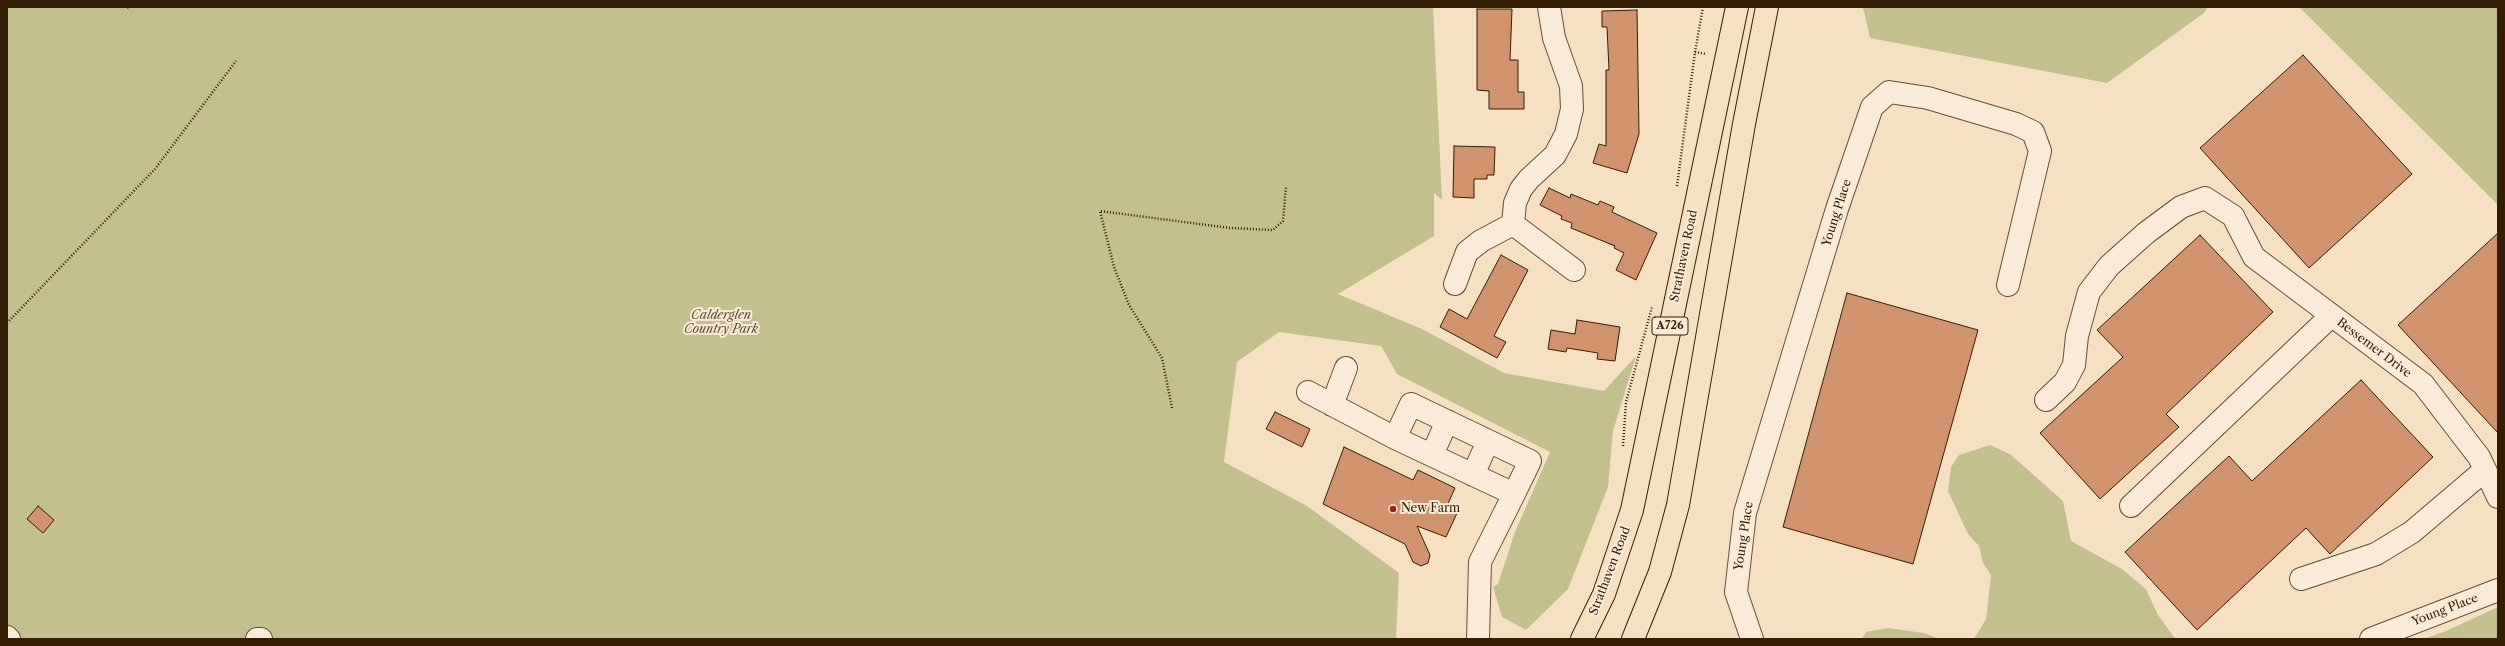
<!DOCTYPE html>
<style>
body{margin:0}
#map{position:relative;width:2505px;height:646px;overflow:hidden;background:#f6e0c2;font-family:"Libre Caslon Text",serif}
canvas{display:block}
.frame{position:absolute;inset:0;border:8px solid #341d03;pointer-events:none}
</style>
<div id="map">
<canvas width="2505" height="646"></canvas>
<div class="frame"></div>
</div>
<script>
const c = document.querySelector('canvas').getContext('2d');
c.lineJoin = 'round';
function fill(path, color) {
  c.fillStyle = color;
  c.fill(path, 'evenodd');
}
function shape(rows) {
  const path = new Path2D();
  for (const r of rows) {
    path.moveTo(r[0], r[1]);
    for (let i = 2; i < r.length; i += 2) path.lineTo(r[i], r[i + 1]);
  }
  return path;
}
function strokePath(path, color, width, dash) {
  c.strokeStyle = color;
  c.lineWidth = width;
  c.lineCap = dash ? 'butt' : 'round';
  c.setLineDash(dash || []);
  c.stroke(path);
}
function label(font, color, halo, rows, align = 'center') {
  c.font = font + ' "Libre Caslon Text",serif';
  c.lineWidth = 4;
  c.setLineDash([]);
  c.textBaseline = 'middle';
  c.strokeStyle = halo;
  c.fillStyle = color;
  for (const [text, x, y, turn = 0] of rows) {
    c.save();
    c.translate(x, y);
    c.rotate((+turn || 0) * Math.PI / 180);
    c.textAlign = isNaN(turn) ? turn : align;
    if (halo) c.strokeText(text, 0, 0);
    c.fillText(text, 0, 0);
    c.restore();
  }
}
fill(shape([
 [7,7,1433,7,1442,200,1434,193,1434,236,1338,294,1422,329,1504,373,1604,391,1636,356,1613,431,1608,487,1568,589,1526,630,1502,617,1493,587,1498,584,1515,532,1550,452,1397,374,1381,346,1279,332,1237,362,1224,462,1307,506,1399,573,1396,639,7,639],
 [1863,7,2208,7,2204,13,2107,83,1870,38],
 [2299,7,2498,7,2498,205,2461,168],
 [1990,445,2010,454,2063,501,2071,541,2122,569,2146,589,2158,615,2173,636,2177,639,1974,639,1986,619,1991,575,1983,563,1979,546,1968,534,1948,491,1951,467,1959,455],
 [2498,607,2498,639,2423,639,2446,631],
 [1888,628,1924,633,1939,639,1862,639,1866,632]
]), '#c4c08e');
const building = shape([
 [1477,9,1512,9,1510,60,1518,60,1518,92,1524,92,1524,109,1489,109,1489,91,1477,90,1477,9],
 [1637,10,1639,134,1627,173,1593,163,1599,144,1606,146,1606,70,1609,70,1607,27,1602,27,1602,11,1637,10],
 [2303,55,2412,174,2309,268,2200,148,2303,55],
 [1454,146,1495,147,1494,175,1487,175,1487,179,1474,179,1474,198,1453,197,1454,146],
 [1549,188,1570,198,1571,194,1598,205,1600,201,1614,207,1612,212,1657,233,1636,280,1616,270,1624,253,1614,248,1615,246,1571,228,1572,223,1561,219,1562,216,1540,205,1549,188],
 [2498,233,2498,433,2398,325,2498,233],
 [2200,235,2273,312,2166,414,2179,427,2100,499,2040,433,2123,357,2097,330,2200,235],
 [1501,255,1528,270,1494,336,1506,342,1497,358,1440,327,1449,309,1467,319,1501,255],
 [1847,293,1978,330,1913,564,1783,527,1847,293],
 [1577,320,1620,327,1615,361,1597,359,1598,353,1567,348,1566,352,1548,349,1551,330,1575,334,1577,320],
 [2361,380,2433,457,2330,554,2306,528,2197,630,2125,552,2229,456,2252,481,2361,380],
 [1275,412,1310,429,1302,447,1266,429,1275,412],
 [1344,447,1413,480,1418,470,1455,488,1447,506,1458,511,1446,537,1417,526,1430,555,1428,563,1421,566,1413,562,1405,544,1323,504,1344,447],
 [38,506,54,520,43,533,27,519,38,506]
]);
fill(building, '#d1936d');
strokePath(building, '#341d03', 1);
const minor = shape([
 [1549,7,1554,38,1571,86,1572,109,1566,134,1555,155,1529,179,1521,189,1515,203,1513,224,1574,270],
 [1455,284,1467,252,1481,241,1513,224],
 [1308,392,1395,438],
 [2046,400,2065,382,2074,365,2077,336,2089,292,2109,266,2146,233,2181,207,2205,198,2233,216,2254,257,2423,384,2479,457,2498,497],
 [1332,405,1346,368],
 [1432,455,1447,421],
 [1473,475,1488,441],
 [2131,506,2331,316],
 [2301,579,2376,554,2412,532,2485,470],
 [7,637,9,639],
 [257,639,261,639],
 [1478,639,1480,562,1514,494,1530,461,1411,404,1395,438,1514,494],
 [1752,639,1736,592,1745,513,1837,209,1872,107,1889,92,1928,98,2016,124,2033,132,2040,151,2008,285],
 [2371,639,2498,590]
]);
const major = shape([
 [1582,639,1604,594,1632,510,1737,7],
 [1633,639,1660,572,1678,505,1744,124,1767,7]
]);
strokePath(minor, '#644e33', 24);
strokePath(major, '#341d03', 24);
strokePath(shape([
 [127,8,128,7],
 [1695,52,1706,54],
 [1677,186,1695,52,1703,7],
 [7,323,155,169,236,61],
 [1172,408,1162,358,1129,305,1114,267,1100,211,1230,228,1273,230,1283,221,1286,187],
 [1623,446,1626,402,1652,307]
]), '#341d03', 2.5, [1, 2]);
strokePath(minor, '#f9ebd7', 22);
strokePath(major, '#f6e0c2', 22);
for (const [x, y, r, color] of [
 [1393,509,4,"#8f2418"]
]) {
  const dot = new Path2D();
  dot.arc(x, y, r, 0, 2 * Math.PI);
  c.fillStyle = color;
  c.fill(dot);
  strokePath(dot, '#f9ebd7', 1.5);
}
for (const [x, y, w] of [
 [1670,326,36]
]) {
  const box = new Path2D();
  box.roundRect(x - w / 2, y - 9, w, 18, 3);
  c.fillStyle = '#f9ebd7';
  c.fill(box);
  strokePath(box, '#341d03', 1);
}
label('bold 11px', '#341d03', null, [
 ["A726",1670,326]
]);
label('12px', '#341d03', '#f9ebd7', [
 ["Young Place",1837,213,-72],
 ["Strathaven Road",1684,256,-78],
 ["Bessemer Drive",2374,348,37],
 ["Young Place",1744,536,-81],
 ["Strathaven Road",1610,571,-69],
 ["Young Place",2445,610,-21]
]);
label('italic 12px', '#5f4e2d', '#f9ebd7', [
 ["Calderglen",721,316],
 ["Country Park",721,330]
]);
label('12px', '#341d03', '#f9ebd7', [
 ["New Farm",1401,509]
], 'left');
</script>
